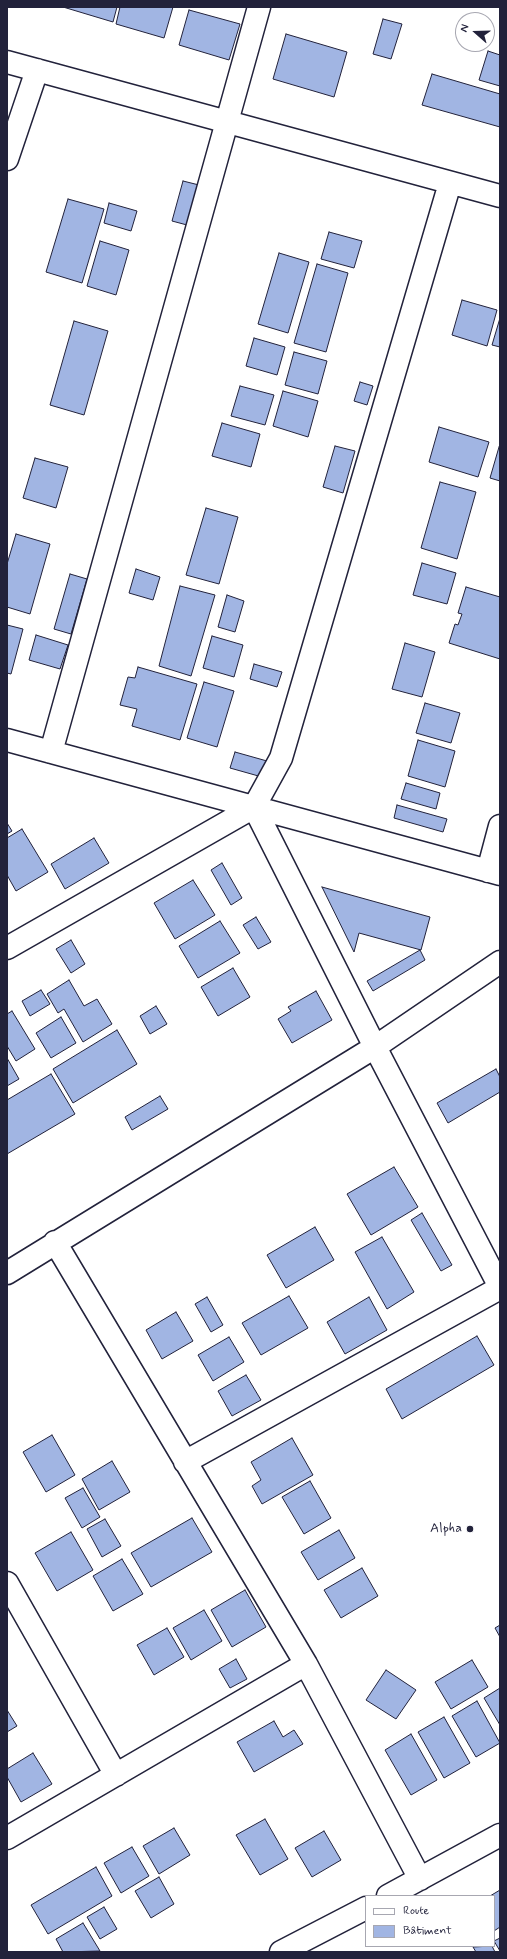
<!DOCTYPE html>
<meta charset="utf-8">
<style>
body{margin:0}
#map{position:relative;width:507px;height:1959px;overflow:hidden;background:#fff;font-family:Mynerve,sans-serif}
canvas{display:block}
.frame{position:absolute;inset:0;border:8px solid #22223b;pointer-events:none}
.legend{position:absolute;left:365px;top:1895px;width:130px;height:52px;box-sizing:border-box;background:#fff;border:1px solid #a7a7b1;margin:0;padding:5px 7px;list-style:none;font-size:12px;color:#22223b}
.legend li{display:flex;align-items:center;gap:8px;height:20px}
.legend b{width:20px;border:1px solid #a7a7b1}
.north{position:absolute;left:455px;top:12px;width:40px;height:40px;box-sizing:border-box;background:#fff;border:1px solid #a7a7b1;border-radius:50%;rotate:290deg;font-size:11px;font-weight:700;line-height:16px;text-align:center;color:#22223b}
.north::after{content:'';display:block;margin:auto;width:14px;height:18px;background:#22223b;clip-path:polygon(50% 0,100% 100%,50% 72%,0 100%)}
</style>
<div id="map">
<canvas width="507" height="1959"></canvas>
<div class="frame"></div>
<ul class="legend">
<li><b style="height:5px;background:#fff"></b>Route</li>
<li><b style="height:11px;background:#a1b5e3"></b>Bâtiment</li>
</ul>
<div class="north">N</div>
</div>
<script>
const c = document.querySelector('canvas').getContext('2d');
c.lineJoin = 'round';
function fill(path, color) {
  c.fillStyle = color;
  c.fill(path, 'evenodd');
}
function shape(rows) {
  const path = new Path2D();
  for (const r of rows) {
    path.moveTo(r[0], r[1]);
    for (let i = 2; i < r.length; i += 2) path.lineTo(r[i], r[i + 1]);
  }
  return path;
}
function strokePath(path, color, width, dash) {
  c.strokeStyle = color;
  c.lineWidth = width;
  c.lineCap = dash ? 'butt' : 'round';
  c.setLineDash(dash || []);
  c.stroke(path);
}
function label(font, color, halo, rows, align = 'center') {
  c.font = font + ' Mynerve,sans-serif';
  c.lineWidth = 4;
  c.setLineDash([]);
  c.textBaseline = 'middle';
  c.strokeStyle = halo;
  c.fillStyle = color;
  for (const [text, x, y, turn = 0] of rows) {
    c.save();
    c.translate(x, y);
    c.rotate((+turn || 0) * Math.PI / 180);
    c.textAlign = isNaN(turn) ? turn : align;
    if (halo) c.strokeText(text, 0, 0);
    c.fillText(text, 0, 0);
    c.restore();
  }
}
const building = shape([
 [63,7,117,7,113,22,63,7],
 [120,7,173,7,164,38,116,24,120,7],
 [189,10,240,24,229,60,179,45,189,10],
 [383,19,402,24,391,59,373,54,383,19],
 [286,34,347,52,334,97,273,79,286,34],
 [488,51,500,55,500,86,479,80,488,51],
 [432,74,500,94,500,127,422,105,432,74],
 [183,181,199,185,187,225,172,221,183,181],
 [68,199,104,209,82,283,46,272,68,199],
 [109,203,137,211,131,231,104,223,109,203],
 [329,232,362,241,354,268,321,259,329,232],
 [100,241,129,250,116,295,87,286,100,241],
 [279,253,309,262,288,333,258,324,279,253],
 [317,264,348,273,326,352,294,343,317,264],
 [462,300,497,310,487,346,452,335,462,300],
 [500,318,500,347,492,345,500,318],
 [74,321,108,331,84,415,50,405,74,321],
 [254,338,285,347,277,375,246,366,254,338],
 [294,352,327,361,318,394,285,385,294,352],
 [360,382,373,386,367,405,354,401,360,382],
 [240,386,274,395,265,425,231,416,240,386],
 [283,391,318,401,308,437,273,426,283,391],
 [222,423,260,434,251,467,212,456,222,423],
 [439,427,489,442,478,477,429,462,439,427],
 [335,446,355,451,343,493,323,487,335,446],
 [499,447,500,448,500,481,490,478,499,447],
 [35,458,68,467,56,508,23,498,35,458],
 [440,482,476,492,457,559,421,548,440,482],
 [206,508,238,517,219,584,186,575,206,508],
 [16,534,50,544,30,614,7,607,7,564,16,534],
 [422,563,456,573,447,604,413,595,422,563],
 [136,569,160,577,153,600,129,593,136,569],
 [70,574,87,579,71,634,54,629,70,574],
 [180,586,215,595,191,676,159,666,180,586],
 [466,587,500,597,500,659,449,643,455,624,458,625,462,614,458,613,466,587],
 [227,595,244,601,235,632,218,627,227,595],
 [7,625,23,629,11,674,7,673,7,625],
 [36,635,68,645,60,669,29,660,36,635],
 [212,636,243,645,234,677,203,668,212,636],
 [405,643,435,652,422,697,392,689,405,643],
 [254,664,282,672,277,687,250,679,254,664],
 [138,667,197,684,180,740,132,726,137,709,120,705,128,677,135,678,138,667],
 [204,682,234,691,217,747,187,738,204,682],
 [425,703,460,713,451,743,416,733,425,703],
 [418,740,455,751,445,787,408,776,418,740],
 [235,752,267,761,262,777,230,768,235,752],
 [406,783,440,793,436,809,401,799,406,783],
 [397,805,447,819,443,832,394,818,397,805],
 [7,823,12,831,7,834,7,823],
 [22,829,48,872,16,891,7,875,7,838,22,829],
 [94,838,109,863,65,889,51,864,94,838],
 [222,863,242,898,231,905,211,870,222,863],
 [193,880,215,915,175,939,154,903,193,880],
 [322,887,430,917,421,950,359,933,354,952,322,887],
 [256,917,271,942,258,949,243,925,256,917],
 [220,921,240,953,198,978,179,946,220,921],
 [71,940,85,964,71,973,56,949,71,940],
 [420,950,425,960,373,991,367,981,420,950],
 [233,968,250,997,218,1016,201,987,233,968],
 [69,980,84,1006,97,999,112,1024,83,1042,64,1009,58,1013,47,994,69,980],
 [41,990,50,1004,30,1016,22,1001,41,990],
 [316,991,332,1020,292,1043,278,1019,291,1011,288,1007,316,991],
 [156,1006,167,1024,150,1034,140,1016,156,1006],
 [12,1011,35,1049,16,1061,7,1046,7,1014,12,1011],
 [61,1017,76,1043,51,1058,36,1033,61,1017],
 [117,1030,137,1064,73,1103,53,1069,117,1030],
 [7,1058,19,1079,7,1086,7,1058],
 [496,1069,500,1077,500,1092,448,1123,437,1103,496,1069],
 [51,1074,75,1114,7,1154,7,1100,51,1074],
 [160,1096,168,1109,132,1130,125,1117,160,1096],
 [394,1167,418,1207,371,1235,347,1194,394,1167],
 [422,1213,452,1265,441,1271,411,1220,422,1213],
 [315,1227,334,1260,286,1288,267,1255,315,1227],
 [382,1237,414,1292,387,1309,355,1252,382,1237],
 [289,1296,308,1328,261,1355,242,1323,289,1296],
 [207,1297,223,1325,211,1332,195,1304,207,1297],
 [369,1297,387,1330,345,1354,327,1322,369,1297],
 [176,1312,193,1341,162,1359,146,1330,176,1312],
 [477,1336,494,1365,402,1419,386,1389,477,1336],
 [229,1337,244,1362,213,1381,198,1355,229,1337],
 [246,1375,261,1400,232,1416,218,1391,246,1375],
 [52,1435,75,1475,46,1492,23,1452,52,1435],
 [292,1438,313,1475,262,1504,252,1486,261,1480,251,1462,292,1438],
 [112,1461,130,1492,99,1510,82,1479,112,1461],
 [310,1481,331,1518,304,1534,282,1497,310,1481],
 [83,1488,100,1517,82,1528,65,1498,83,1488],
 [192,1518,212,1552,151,1587,131,1553,192,1518],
 [105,1519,121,1546,102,1557,87,1529,105,1519],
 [339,1530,355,1558,318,1580,301,1552,339,1530],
 [71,1532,93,1570,57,1591,35,1553,71,1532],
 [122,1559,143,1594,113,1611,93,1576,122,1559],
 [362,1568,378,1596,341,1618,324,1590,362,1568],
 [245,1590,266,1627,232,1647,211,1610,245,1590],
 [204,1610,222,1641,191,1660,173,1628,204,1610],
 [500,1625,500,1637,495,1628,500,1625],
 [167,1628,184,1657,154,1675,137,1645,167,1628],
 [236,1659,247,1679,230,1688,219,1669,236,1659],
 [472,1660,488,1687,451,1709,435,1682,472,1660],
 [386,1670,416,1690,396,1719,366,1700,386,1670],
 [500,1688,500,1725,484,1698,500,1688],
 [477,1701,500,1743,476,1757,452,1716,477,1701],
 [7,1710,17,1726,7,1732,7,1710],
 [444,1717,470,1763,444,1778,418,1732,444,1717],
 [274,1721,283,1737,294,1730,303,1744,254,1772,237,1742,274,1721],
 [411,1734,437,1780,411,1795,385,1750,411,1734],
 [33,1753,52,1784,21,1802,7,1777,7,1769,33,1753],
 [265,1819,288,1859,260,1875,236,1835,265,1819],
 [174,1828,190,1855,159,1874,143,1846,174,1828],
 [324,1831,341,1860,312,1877,295,1848,324,1831],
 [132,1847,149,1876,121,1893,104,1863,132,1847],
 [96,1867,112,1896,48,1934,31,1905,96,1867],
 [159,1877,174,1904,151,1918,135,1891,159,1877],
 [500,1890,500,1927,494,1931,494,1896,490,1896,500,1890],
 [104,1907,117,1929,100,1939,87,1917,104,1907],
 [83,1923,100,1951,63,1952,56,1939,83,1923],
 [500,1938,500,1951,494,1941,500,1938],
 [492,1946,495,1952,476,1952,473,1947,492,1946]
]);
fill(building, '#a1b5e3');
strokePath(building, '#22223b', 1);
const minor = shape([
 [7,62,500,196],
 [7,159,37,70],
 [7,740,500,874],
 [51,752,259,7],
 [254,807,375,1047,500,1287],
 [488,871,500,826],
 [7,948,254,807,281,758,450,183],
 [55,1242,306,1664,420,1879],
 [7,1273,375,1047,500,962],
 [185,1462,500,1288],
 [7,1583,116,1775],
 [7,1838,306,1664],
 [388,1896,500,1835],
 [281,1952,366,1908]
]);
strokePath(minor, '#22223b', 25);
strokePath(minor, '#fff', 22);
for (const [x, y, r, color] of [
 [470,1529,4,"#22223b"]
]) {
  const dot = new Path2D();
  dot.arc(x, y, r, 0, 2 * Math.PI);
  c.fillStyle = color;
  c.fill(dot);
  strokePath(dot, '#fff', 1.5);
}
label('14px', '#22223b', '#fff', [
 ["Alpha",462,1529]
], 'right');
</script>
